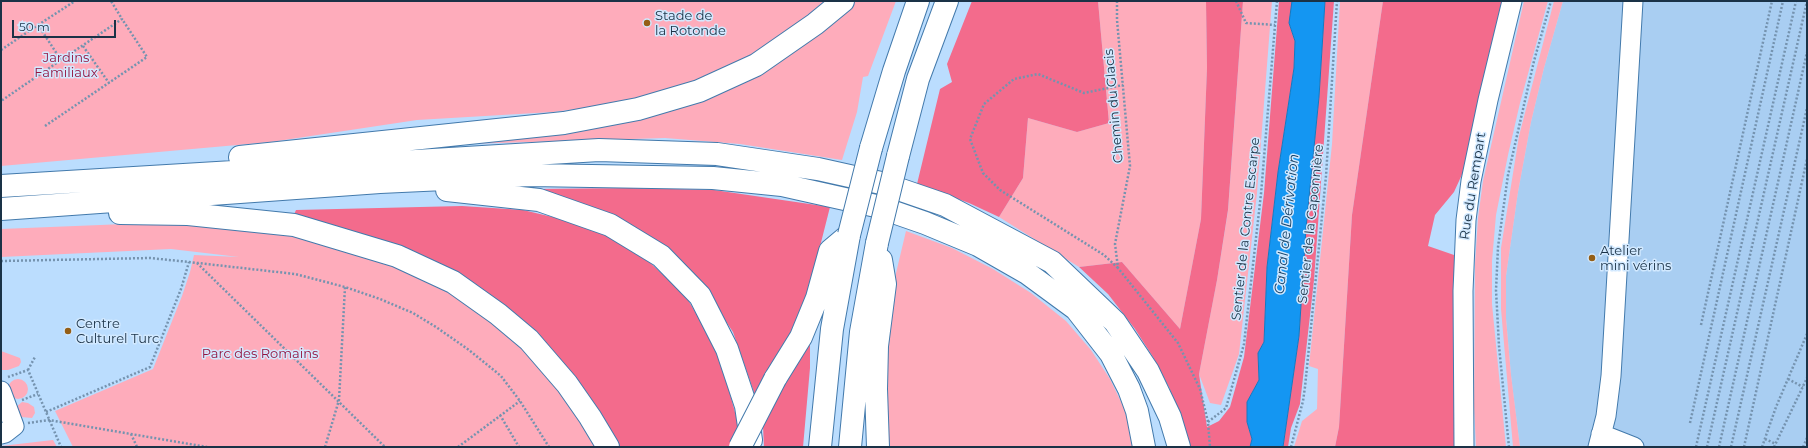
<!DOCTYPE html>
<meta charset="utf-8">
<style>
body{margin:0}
#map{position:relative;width:1808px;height:448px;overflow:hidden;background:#bbddfe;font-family:Montserrat,sans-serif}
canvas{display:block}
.frame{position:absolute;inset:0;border:2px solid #1a3247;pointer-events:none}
.scale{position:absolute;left:12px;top:20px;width:104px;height:18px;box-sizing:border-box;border:2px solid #1a3247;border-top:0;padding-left:5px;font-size:12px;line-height:14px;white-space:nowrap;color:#1a3247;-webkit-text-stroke:3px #d2e9ff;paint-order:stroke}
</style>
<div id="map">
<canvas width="1808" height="448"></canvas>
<div class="frame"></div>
<div class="scale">50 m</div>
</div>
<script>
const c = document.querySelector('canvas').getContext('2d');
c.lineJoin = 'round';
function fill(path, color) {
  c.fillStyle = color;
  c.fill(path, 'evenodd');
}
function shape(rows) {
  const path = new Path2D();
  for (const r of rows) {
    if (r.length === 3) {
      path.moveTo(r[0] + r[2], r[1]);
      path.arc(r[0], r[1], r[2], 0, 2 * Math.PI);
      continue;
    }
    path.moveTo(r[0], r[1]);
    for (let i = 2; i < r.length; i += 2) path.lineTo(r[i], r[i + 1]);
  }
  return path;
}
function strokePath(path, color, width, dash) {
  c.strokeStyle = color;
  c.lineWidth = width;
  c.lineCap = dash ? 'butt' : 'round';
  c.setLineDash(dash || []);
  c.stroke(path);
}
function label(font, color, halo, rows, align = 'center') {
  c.font = font + ' Montserrat,sans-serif';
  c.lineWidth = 3;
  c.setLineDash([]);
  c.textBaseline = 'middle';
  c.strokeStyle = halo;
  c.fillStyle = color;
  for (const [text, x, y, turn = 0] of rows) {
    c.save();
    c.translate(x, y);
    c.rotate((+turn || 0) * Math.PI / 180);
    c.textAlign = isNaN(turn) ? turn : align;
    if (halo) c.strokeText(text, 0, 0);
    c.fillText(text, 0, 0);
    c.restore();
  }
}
fill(shape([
 [1563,1,1807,1,1807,447,1520,447,1511,375,1506,318,1506,276,1518,192,1531,122,1544,68]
]), '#a9cef2');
fill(shape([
 [1,1,831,1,745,64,690,84,625,103,553,112,417,120,271,142,1,166],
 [854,1,896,1,868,76,863,77,857,112,842,160,740,144,665,138,464,144,600,125,841,15],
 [1098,1,1206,1,1207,68,1201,219,1180,329,1122,262,1079,267,999,217,1023,178,1028,118,1077,132,1109,123],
 [1243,1,1272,1,1257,193,1239,354,1221,405,1210,403,1199,374,1217,280,1228,211],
 [1340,1,1383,1,1352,215,1339,427,1335,447,1294,447,1302,421,1317,409,1318,369,1309,366,1332,144],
 [1524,1,1548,1,1520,103,1508,155,1496,215,1492,261,1492,304,1506,447,1476,447,1474,406,1475,264,1478,218,1483,181],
 [1554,1,1563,1,1544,68,1531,122,1518,192,1506,276,1506,318,1511,375,1520,447,1513,447,1501,309,1501,248,1519,136],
 [125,224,196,225,268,232,337,245,394,265,451,291,502,327,540,363,600,447,73,447,55,411,153,369,182,296,190,272,194,255,239,257,171,249,1,257,1,229],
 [906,231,952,248,993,269,1031,293,1066,321,1091,350,1110,379,1124,408,1131,434,1133,447,888,447,886,347,892,290],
 [1,351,20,358,21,362,19,366,8,370,1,370],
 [18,389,10],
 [22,402,28,403,34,407,35,413,32,418,21,417,16,407],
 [53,440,57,447,1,447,1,446]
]), '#feacbb');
fill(shape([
 [972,1,1098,1,1109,123,1077,132,1028,118,1023,178,999,217,969,203,917,184,940,89,952,82,947,64],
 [1206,1,1243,1,1228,210,1217,280,1199,374,1207,427,1219,421,1230,407,1244,357,1264,193,1279,1,1293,1,1289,23,1295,41,1294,68,1278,172,1267,267,1264,342,1258,353,1259,380,1247,402,1247,422,1252,439,1250,447,1190,447,1169,387,1153,357,1135,329,1108,294,1079,267,1122,262,1180,329,1201,219,1207,68],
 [1325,1,1334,1,1314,280,1300,404,1291,428,1288,447,1283,447,1299,336,1306,228,1319,97],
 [1383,1,1504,1,1470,157,1454,192,1435,215,1428,246,1454,255,1455,447,1335,447,1339,427,1352,215],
 [630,188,714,190,830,207,810,286,795,325,756,398,733,332,703,287,533,189],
 [462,206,523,210,586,225,633,247,685,295,718,350,739,427,730,447,617,447,514,317,293,217,296,210],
 [810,339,810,368,803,447,764,447,763,426,793,362]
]), '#f36b8c');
const water = shape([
 [1292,1,1325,1,1319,97,1306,228,1299,336,1283,447,1250,447,1252,439,1247,422,1247,402,1259,380,1258,353,1264,342,1267,267,1278,172,1294,68,1295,41,1289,23,1292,1]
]);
fill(water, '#1496f2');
strokePath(water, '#1678bf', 1);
const minor = shape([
 [1,391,14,426,5,433,1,434],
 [1601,434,1634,447],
 [1464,447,1463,291,1466,220,1471,181,1488,100,1512,1],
 [1598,447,1606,416,1611,376,1633,1]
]);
const highway = shape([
 [871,148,894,71,918,1],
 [898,156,918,79,947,1],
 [240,157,564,123,638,109,699,91,756,65,815,24,843,1],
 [1,186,599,150,717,154,818,169,881,183,945,205,1052,262,1115,322,1148,371,1170,417,1179,447],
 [447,190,539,200,610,225,661,256,700,296,727,349,746,406,751,440],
 [1,209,380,182,530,175,713,178,782,185,876,206,925,223,978,245,1027,273,1076,309,1111,354,1129,389,1137,411,1144,447],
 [120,213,188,214,294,225,397,256,453,282,498,314,529,340,567,384,590,417,608,447],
 [775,379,801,337,817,298,830,251,849,235],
 [820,447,832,329,849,235],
 [850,447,861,332,877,243],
 [878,447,876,389,877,346,885,284,881,260]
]);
strokePath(minor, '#437aac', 21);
strokePath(highway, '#437aac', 24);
strokePath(shape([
 [1117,1,1117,20,1130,166,1115,244,1118,268,1178,343,1200,389,1208,422,1210,447],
 [1236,1,1246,23,1275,25],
 [38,25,75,1],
 [83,46,109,83],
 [1,50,38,25,61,60,1,101],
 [61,60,122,19,111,1],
 [45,126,147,57,122,19],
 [1,261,150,258,189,262,295,274,345,287,380,299,413,313,436,327,469,350,501,376,520,401,549,447],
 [197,263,385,447],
 [1118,268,1104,255,1000,190,983,173,970,139,984,104,1014,79,1038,74,1084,93,1123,85],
 [1701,325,1772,1],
 [28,370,35,357],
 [8,377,28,370,61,447],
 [1788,379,1803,387],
 [22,400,38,394],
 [46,412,150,367,181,289,189,262],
 [500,415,519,447],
 [1208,422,1226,408,1244,344,1261,194,1277,1],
 [28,423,49,420,207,447],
 [1690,423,1783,1],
 [131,434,137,447],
 [1765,439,1776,444],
 [325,447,339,400,345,287],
 [458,447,520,401],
 [1291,447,1303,401,1305,387,1326,176,1337,1],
 [1509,447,1499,346,1496,290,1498,247,1508,175,1534,61,1551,1],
 [1696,447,1796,1],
 [1707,447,1807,1],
 [1719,447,1807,52],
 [1731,447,1807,108],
 [1744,447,1807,159],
 [1762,447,1776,407,1807,334],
 [1774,447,1807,378],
 [1803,447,1807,438]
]), '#7593af', 2.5, [2, 2]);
strokePath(minor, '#fff', 19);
strokePath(highway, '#fff', 22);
const highwayBridge = shape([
 [849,235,871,148],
 [877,243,898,156],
 [740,447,775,379]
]);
strokePath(highwayBridge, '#437aac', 24, []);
strokePath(highwayBridge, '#fff', 22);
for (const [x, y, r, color] of [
 [647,23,4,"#945e16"],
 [1592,258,4,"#945e16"],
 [68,331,4,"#945e16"]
]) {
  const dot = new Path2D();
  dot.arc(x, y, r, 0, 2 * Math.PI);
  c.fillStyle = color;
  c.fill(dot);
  strokePath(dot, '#d2e9ff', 1.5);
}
label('13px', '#1a3247', '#d2e9ff', [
 ["Stade de",655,16],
 ["la Rotonde",655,31],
 ["Atelier",1600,251],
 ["mini vérins",1600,266],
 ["Centre",76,324],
 ["Culturel Turc",76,339]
], 'left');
label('13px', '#931541', '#d2e9ff', [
 ["Jardins",66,58],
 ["Familiaux",66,73],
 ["Parc des Romains",260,354]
]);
label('13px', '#1a3247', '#d2e9ff', [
 ["Chemin du Glacis",1114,106,-95],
 ["Rue du Rempart",1473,186,-81],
 ["Sentier de la Caponnière",1311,224,-84],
 ["Sentier de la Contre Escarpe",1246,229,-84]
]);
label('italic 14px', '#174368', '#d2e9ff', [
 ["Canal de Dérivation",1287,224,-84]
]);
</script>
